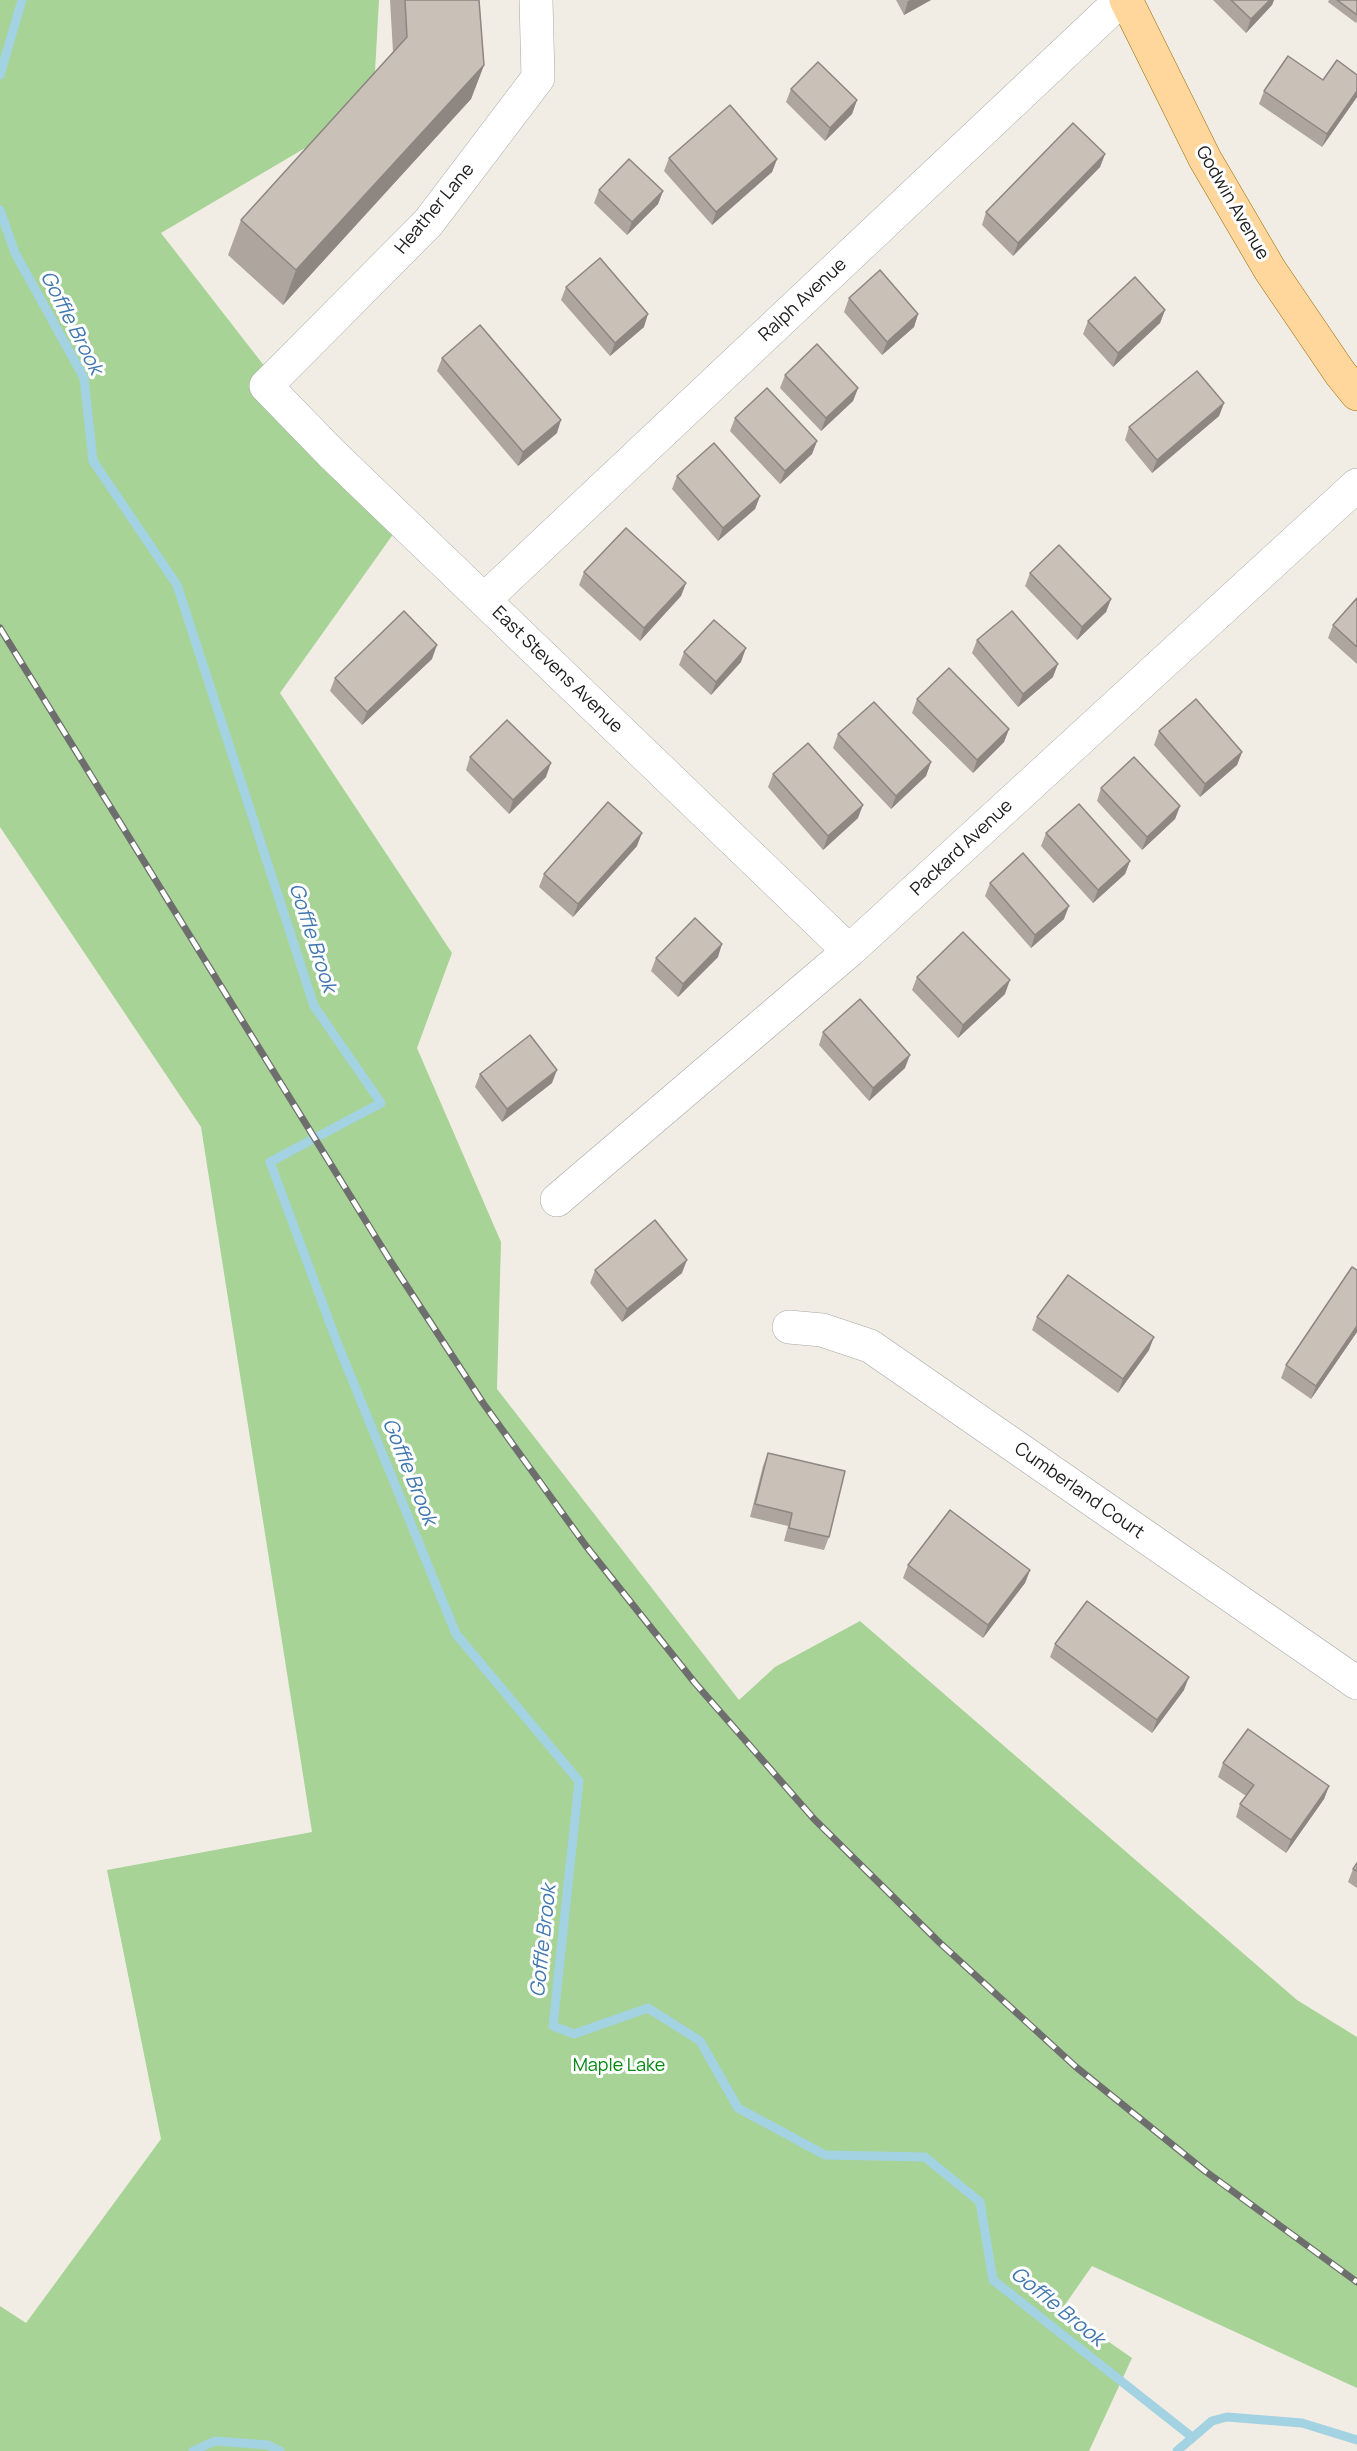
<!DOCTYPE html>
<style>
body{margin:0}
canvas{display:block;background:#f1ede5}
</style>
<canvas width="1357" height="2451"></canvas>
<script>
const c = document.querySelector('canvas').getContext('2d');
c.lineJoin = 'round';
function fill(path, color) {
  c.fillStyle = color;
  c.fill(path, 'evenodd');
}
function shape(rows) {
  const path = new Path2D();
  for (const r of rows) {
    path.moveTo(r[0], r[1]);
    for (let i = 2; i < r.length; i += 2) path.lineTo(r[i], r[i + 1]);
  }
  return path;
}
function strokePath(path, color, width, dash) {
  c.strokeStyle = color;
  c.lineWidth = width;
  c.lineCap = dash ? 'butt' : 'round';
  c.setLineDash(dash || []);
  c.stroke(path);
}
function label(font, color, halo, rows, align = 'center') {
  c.font = font + ' Manrope,sans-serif';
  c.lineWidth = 6;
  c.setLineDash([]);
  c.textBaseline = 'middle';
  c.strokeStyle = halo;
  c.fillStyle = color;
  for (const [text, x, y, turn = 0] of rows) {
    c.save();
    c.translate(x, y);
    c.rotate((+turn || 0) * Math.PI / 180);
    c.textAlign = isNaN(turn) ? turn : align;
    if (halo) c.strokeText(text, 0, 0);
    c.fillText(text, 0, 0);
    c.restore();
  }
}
fill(shape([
 [0,0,379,0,373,108,161,233,394,533,280,693,452,953,417,1048,501,1242,497,1389,739,1700,775,1667,860,1621,1297,2000,1357,2037,1357,2388,1092,2266,1062,2309,1132,2358,1089,2451,0,2451,0,2306,26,2323,161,2139,107,1870,312,1832,201,1127,0,827]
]), '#a8d397');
strokePath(shape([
 [0,75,22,0],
 [0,210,15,253,84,378,93,461,177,585,314,1006,381,1103,270,1162,338,1345,456,1634,579,1781,553,2026,574,2034,648,2008,700,2041,738,2108,825,2155,925,2157,980,2202,993,2280,1192,2437],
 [193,2451,215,2441,268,2445,280,2451],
 [1177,2451,1212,2421,1227,2417,1302,2423,1357,2440]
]), '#a3d2e2', 9);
const street = shape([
 [536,0,538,78,428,223,266,386,332,454,849,951],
 [484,600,1121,0],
 [557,1200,849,951,1357,485],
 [789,1327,822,1330,870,1346,1357,1683]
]);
const primary = shape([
 [1126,0,1205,159,1270,270,1340,373,1357,394]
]);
strokePath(street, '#a7a7a7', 34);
strokePath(primary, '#9b6b00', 34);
strokePath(street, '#fff', 33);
strokePath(primary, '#ffd69c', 33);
const rail = shape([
 [0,628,391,1262,483,1403,586,1546,695,1683,814,1819,940,1943,1076,2067,1205,2171,1357,2282]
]);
strokePath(rail, '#6e6e6e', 7);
strokePath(rail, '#fff', 4.5, [14]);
fill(shape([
 [390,0,479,0,484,65,471,99,283,305,228,255,241,220,393,52],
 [896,0,931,0,904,15],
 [1213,0,1274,0,1272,5,1246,33],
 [1329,0,1357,0,1357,21,1356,23,1328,2],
 [1357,75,1357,97,1322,147,1259,104,1264,91],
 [791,89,857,100,852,114,825,141,786,102],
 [1105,154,1100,167,1013,256,982,225,986,212],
 [669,158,777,159,772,172,712,225,664,171],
 [599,190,663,191,658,204,627,235,594,203],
 [566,287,644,327,610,356,561,300],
 [849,298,918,314,914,327,882,355,844,312],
 [1165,310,1160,323,1113,367,1083,334,1088,321],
 [442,358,557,433,518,466,437,371],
 [785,375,858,388,853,401,821,431,780,388],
 [1224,403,1219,416,1152,473,1125,440,1129,427],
 [735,418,817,441,812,454,780,484,730,431],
 [677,476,760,496,755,509,718,541,672,489],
 [584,572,686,583,681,596,640,641,579,585],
 [1030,573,1111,599,1106,612,1077,640,1025,586],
 [1357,598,1357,664,1328,638,1333,625],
 [977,640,1053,677,1018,707,972,653],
 [684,652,741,662,711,695,679,665],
 [432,659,362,725,330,691,335,678],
 [917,699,1009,729,1004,742,973,773,912,713],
 [1159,731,1242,752,1237,765,1200,797,1154,745],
 [838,734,931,762,926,776,891,809,833,748],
 [470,757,546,777,509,814,466,770],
 [773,774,858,818,823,850,768,787],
 [1101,788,1180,806,1175,819,1142,850,1097,801],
 [1046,833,1130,861,1125,874,1093,903,1041,846],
 [637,846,573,917,539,887,544,874],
 [990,883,1064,919,1031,948,985,896],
 [718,957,678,997,651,971,656,958],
 [917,977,1005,994,958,1038,912,990],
 [823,1032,905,1068,869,1101,819,1045],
 [480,1074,552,1083,502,1122,475,1087],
 [595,1270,682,1273,622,1322,590,1283],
 [1357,1270,1357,1332,1311,1399,1281,1378,1286,1365],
 [1037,1317,1149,1350,1118,1393,1032,1330],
 [768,1453,829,1537,824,1550,784,1541,788,1526,750,1517,763,1466],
 [908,1565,1030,1570,1025,1583,983,1638,903,1578],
 [1055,1644,1184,1690,1152,1733,1050,1657],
 [1223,1763,1329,1786,1324,1799,1286,1853,1236,1817,1240,1804,1246,1796,1218,1777],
 [1357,1863,1357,1888,1348,1882,1353,1869]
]), '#ada59e');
fill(shape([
 [911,0,931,0,904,15,908,1],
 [1270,0,1274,0,1272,5,1246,33,1251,19],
 [484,65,471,99,283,305,296,270],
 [1357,91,1357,97,1322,147,1327,134],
 [857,100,852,114,825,141,830,128],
 [1105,154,1100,167,1013,256,1018,243],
 [777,159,772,172,712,225,716,212],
 [663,191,658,204,627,235,632,222],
 [1165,310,1160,323,1113,367,1118,353],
 [648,314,644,327,610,356,615,343],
 [918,314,914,327,882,355,887,342],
 [858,388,853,401,821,431,826,418],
 [1224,403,1219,416,1152,473,1157,460],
 [561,420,557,433,518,466,523,452],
 [817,441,812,454,780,484,785,471],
 [760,496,755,509,718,541,723,528],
 [686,583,681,596,640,641,644,628],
 [1111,599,1106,612,1077,640,1082,627],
 [437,645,432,659,362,725,367,712],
 [746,648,741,662,711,695,716,682],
 [1058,664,1053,677,1018,707,1023,694],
 [1009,729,1004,742,973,773,977,760],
 [1242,752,1237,765,1200,797,1205,784],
 [931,762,926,776,891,809,896,796],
 [551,763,546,777,509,814,513,800],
 [863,805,858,818,823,850,828,836],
 [1180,806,1175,819,1142,850,1147,837],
 [642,833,637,846,573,917,578,904],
 [1130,861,1125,874,1093,903,1098,890],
 [1069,906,1064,919,1031,948,1035,935],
 [722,944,718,957,678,997,683,984],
 [1010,980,1005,994,958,1038,963,1025],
 [910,1055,905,1068,869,1101,873,1088],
 [557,1070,552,1083,502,1122,507,1109],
 [687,1260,682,1273,622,1322,627,1309],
 [1357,1326,1357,1332,1311,1399,1316,1386],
 [1154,1337,1149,1350,1118,1393,1123,1379],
 [1030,1570,1025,1583,983,1638,988,1625],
 [1189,1677,1184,1690,1152,1733,1157,1720],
 [1329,1786,1324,1799,1286,1853,1291,1840]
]), '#8d8681');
const building = shape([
 [405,0,479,0,484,65,296,270,241,220,407,37,405,0],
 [1231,0,1270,0,1251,19,1231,0],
 [1337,0,1357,0,1357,15,1337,0],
 [1288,56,1323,80,1337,60,1357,75,1357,91,1327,134,1264,91,1288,56],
 [818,62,857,100,830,128,791,89,818,62],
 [730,105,777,159,716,212,669,158,730,105],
 [1073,123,1105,154,1018,243,986,212,1073,123],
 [629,159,663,191,632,222,599,190,629,159],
 [600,258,648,314,615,343,566,287,600,258],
 [880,270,918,314,887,342,849,298,880,270],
 [1135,277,1165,310,1118,353,1088,321,1135,277],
 [480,325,561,420,523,452,442,358,480,325],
 [817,344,858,388,826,418,785,375,817,344],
 [1197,371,1224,403,1157,460,1129,427,1197,371],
 [767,388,817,441,785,471,735,418,767,388],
 [714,443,760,496,723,528,677,476,714,443],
 [626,528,686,583,644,628,584,572,626,528],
 [1059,545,1111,599,1082,627,1030,573,1059,545],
 [1357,598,1357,647,1333,625,1357,598],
 [404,611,437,645,367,712,335,678,404,611],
 [1012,611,1058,664,1023,694,977,640,1012,611],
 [714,620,746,648,716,682,684,652,714,620],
 [949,668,1009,729,977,760,917,699,949,668],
 [1196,699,1242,752,1205,784,1159,731,1196,699],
 [874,702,931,762,896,796,838,734,874,702],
 [507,720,551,763,513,800,470,757,507,720],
 [808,743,863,805,828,836,773,774,808,743],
 [1134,757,1180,806,1147,837,1101,788,1134,757],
 [608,802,642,833,578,904,544,874,608,802],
 [1079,804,1130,861,1098,890,1046,833,1079,804],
 [1023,853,1069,906,1035,935,990,883,1023,853],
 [695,918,722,944,683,984,656,958,695,918],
 [963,932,1010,980,963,1025,917,977,963,932],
 [860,999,910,1055,873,1088,823,1032,860,999],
 [530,1035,557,1070,507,1109,480,1074,530,1035],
 [655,1220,687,1260,627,1309,595,1270,655,1220],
 [1352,1267,1357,1270,1357,1326,1316,1386,1286,1365,1352,1267],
 [1068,1275,1154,1337,1123,1379,1037,1317,1068,1275],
 [768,1453,845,1471,829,1537,789,1528,792,1513,755,1504,768,1453],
 [950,1510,1030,1570,988,1625,908,1565,950,1510],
 [1087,1601,1189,1677,1157,1720,1055,1644,1087,1601],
 [1248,1729,1329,1786,1291,1840,1240,1804,1254,1785,1223,1763,1248,1729],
 [1357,1863,1357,1871,1353,1869,1357,1863]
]);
fill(building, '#c9c0b8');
strokePath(building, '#8d8681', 1.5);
label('18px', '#202020', '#fff', [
 ["Godwin Avenue",1232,203,60],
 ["Heather Lane",435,209,-50],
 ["Ralph Avenue",803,300,-43],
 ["East Stevens Avenue",557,670,44],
 ["Packard Avenue",962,848,-43],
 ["Cumberland Court",1079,1491,35]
]);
label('18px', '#038811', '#fff', [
 ["Maple Lake",619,2066]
]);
label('italic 20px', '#4177b0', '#fff', [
 ["Goffle Brook",71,323,63],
 ["Goffle Brook",312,938,72],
 ["Goffle Brook",409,1472,68],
 ["Goffle Brook",544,1941,-84],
 ["Goffle Brook",1057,2307,39]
]);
</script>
